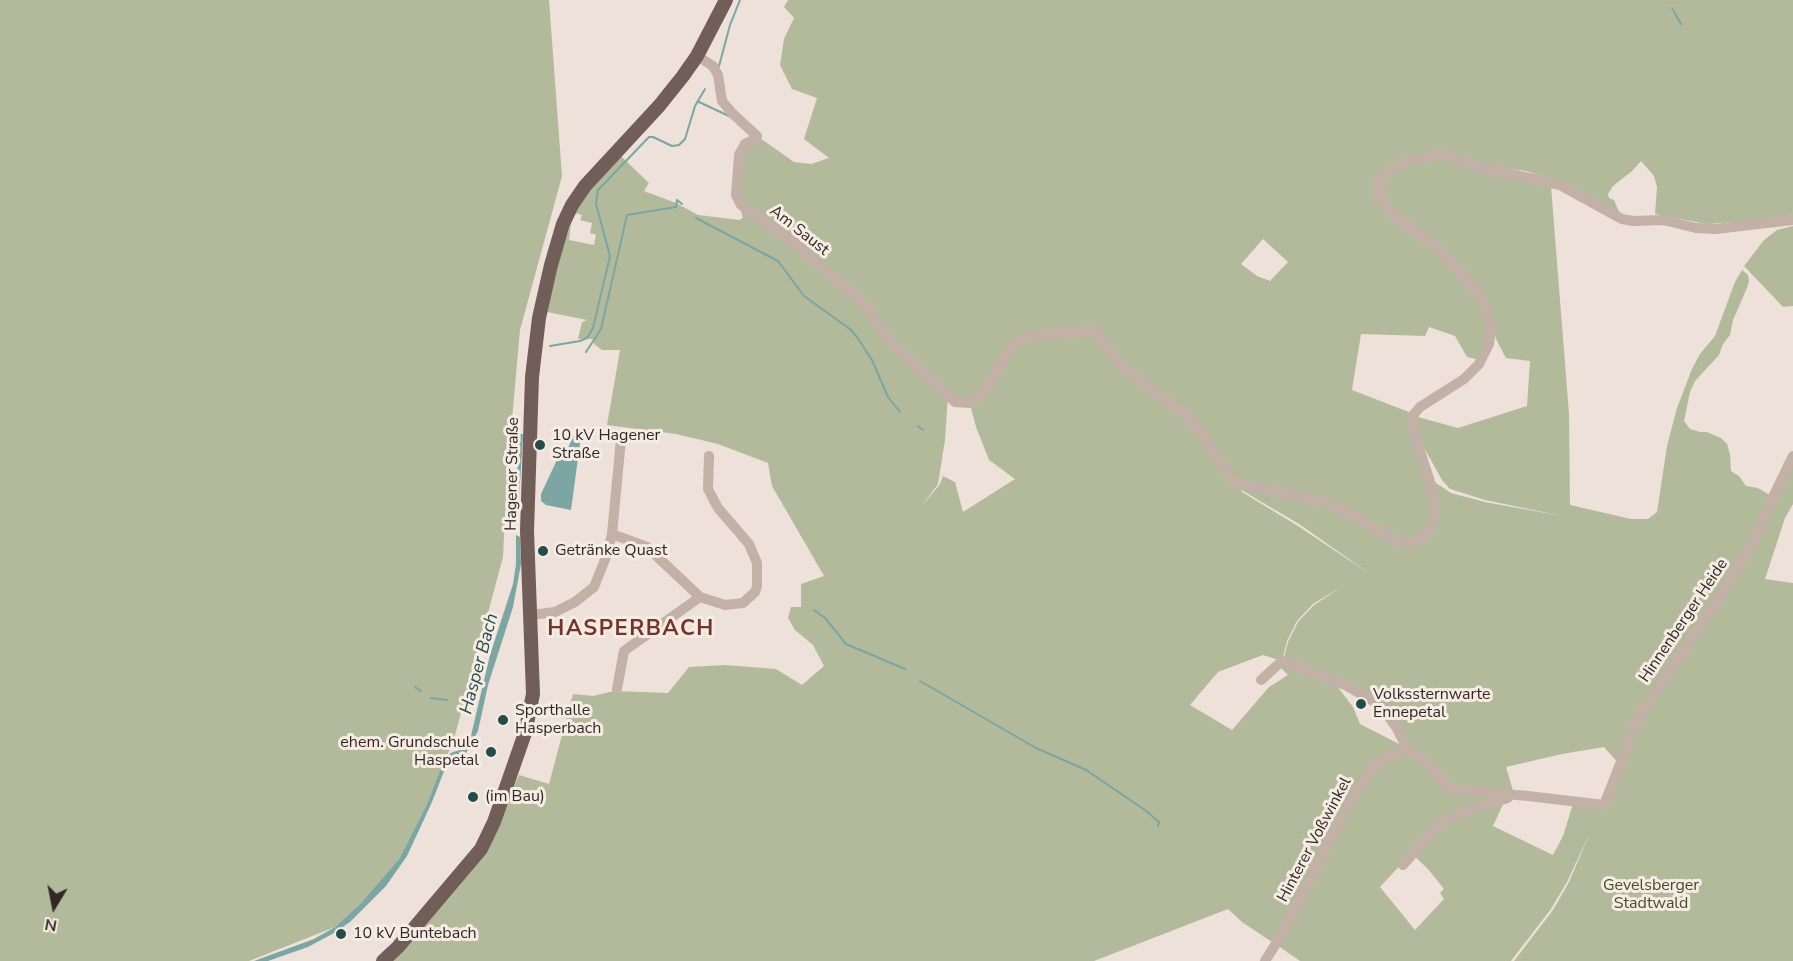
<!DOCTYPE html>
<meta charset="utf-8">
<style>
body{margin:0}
#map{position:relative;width:1793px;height:961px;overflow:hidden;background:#ede1d9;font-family:"Nunito Sans",sans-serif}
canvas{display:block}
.north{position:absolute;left:24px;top:877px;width:60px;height:60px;-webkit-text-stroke:4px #f6ece4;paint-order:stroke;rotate:190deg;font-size:16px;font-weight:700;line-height:24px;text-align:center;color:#312826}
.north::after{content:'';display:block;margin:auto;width:21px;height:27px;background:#312826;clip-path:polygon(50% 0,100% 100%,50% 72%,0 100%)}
</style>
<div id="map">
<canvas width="1793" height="961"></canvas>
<div class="north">N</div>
</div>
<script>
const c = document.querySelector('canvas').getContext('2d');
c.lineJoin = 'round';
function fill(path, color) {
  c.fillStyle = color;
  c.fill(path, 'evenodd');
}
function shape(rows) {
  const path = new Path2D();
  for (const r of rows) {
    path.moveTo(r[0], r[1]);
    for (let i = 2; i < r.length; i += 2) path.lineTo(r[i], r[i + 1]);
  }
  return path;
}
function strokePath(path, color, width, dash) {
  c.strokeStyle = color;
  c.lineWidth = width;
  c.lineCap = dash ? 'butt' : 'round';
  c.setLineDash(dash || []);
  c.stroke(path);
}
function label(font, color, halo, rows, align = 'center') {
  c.font = font + ' "Nunito Sans",sans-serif';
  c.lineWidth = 6;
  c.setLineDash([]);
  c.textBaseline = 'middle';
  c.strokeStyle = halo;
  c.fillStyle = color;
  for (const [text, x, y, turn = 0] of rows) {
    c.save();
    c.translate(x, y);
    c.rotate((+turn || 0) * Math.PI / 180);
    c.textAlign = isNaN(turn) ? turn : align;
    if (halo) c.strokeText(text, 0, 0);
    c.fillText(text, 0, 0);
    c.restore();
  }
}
fill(shape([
 [0,0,549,0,562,176,520,330,507,476,503,557,454,739,427,804,399,859,360,904,335,927,249,961,0,961],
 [788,0,1793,0,1793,215,1754,221,1706,224,1655,214,1657,187,1654,176,1641,161,1632,171,1613,186,1608,194,1609,198,1614,200,1620,214,1614,218,1609,216,1606,206,1568,185,1552,179,1526,171,1483,165,1448,155,1447,157,1448,160,1492,173,1551,186,1569,414,1570,505,1631,519,1648,519,1657,512,1667,446,1677,408,1692,369,1700,354,1715,336,1735,282,1742,270,1748,275,1749,281,1747,288,1733,320,1730,335,1723,344,1719,355,1695,381,1690,392,1684,421,1690,429,1700,432,1707,432,1721,438,1727,444,1730,454,1731,471,1739,476,1746,486,1758,488,1773,497,1793,460,1793,504,1785,518,1765,579,1793,583,1793,961,1514,961,1553,910,1569,882,1590,833,1567,882,1551,909,1511,961,1300,961,1277,945,1349,807,1375,767,1383,760,1393,755,1407,751,1416,755,1429,766,1447,787,1460,791,1512,796,1451,815,1441,821,1380,887,1415,930,1444,899,1440,893,1444,889,1428,869,1413,855,1442,823,1468,810,1505,800,1493,826,1553,855,1563,836,1573,804,1601,808,1619,764,1604,747,1562,754,1506,767,1514,794,1460,789,1448,786,1430,764,1417,753,1409,749,1389,715,1373,699,1345,683,1283,661,1288,642,1298,622,1314,605,1343,586,1313,604,1297,621,1287,641,1282,661,1263,655,1218,672,1190,705,1232,730,1269,687,1288,675,1279,666,1283,663,1333,681,1353,707,1360,724,1405,747,1405,749,1393,752,1373,765,1347,805,1275,944,1242,922,1228,909,1094,961,387,961,394,956,484,850,519,775,549,784,573,694,593,696,614,691,668,693,689,667,725,665,776,669,802,685,824,666,813,645,795,630,788,618,791,607,801,607,801,584,824,576,772,486,768,463,718,444,676,434,607,425,620,350,602,350,594,344,593,339,578,339,582,322,587,320,547,312,560,256,571,224,569,240,594,245,596,235,590,233,592,223,580,220,582,215,575,213,589,192,621,156,649,183,644,191,676,203,698,215,739,220,743,218,736,195,739,155,745,144,755,139,757,136,794,162,811,164,829,158,804,139,817,98,792,89,780,65,784,39,794,18,784,7],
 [1380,176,1383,178,1381,193,1393,211,1439,246,1465,271,1487,299,1496,339,1506,358,1530,361,1527,406,1458,428,1418,417,1414,426,1422,444,1442,480,1450,489,1485,500,1562,516,1485,502,1451,493,1430,479,1435,503,1434,522,1426,534,1415,542,1406,544,1392,540,1367,524,1325,504,1266,491,1267,489,1326,501,1368,522,1398,541,1414,540,1425,533,1433,522,1434,510,1432,491,1421,453,1413,430,1414,414,1352,390,1361,334,1425,336,1429,327,1455,336,1467,357,1476,359,1486,349,1490,330,1487,313,1476,292,1437,250,1390,212,1378,195],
 [1263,239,1288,262,1270,281,1257,276,1241,264],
 [809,256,866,305,890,342,956,401,974,401,970,404,976,427,989,460,1015,479,963,512,955,482,943,476,940,484,921,507,938,484,945,440,948,395,890,343,865,306],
 [1150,387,1187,415,1194,423,1228,474,1193,423],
 [1240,485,1243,491,1299,524,1373,576,1298,526,1242,492],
 [1793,226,1793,306,1783,307,1744,266,1764,240,1777,230]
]), '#b3ba9b');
fill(shape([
 [574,428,577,428,581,436,571,510,546,505,541,501,541,494,556,462,569,446,574,435],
 [519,434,523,434,519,501,516,501],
 [516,535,520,537,521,564,513,607,488,685,478,731,466,753,448,761,432,802,407,856,386,886,350,922,334,933,308,947,268,961,254,961,314,939,335,927,360,904,399,859,427,804,446,756,453,752,464,749,470,740,490,655,513,584,516,564]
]), '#7ca6a3');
strokePath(shape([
 [1672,8,1681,24],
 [719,66,730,25,740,0],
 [699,102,729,116],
 [696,218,778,261,804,296,850,329,857,337,872,360,888,397,900,412],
 [550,346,580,341,587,338,593,328,610,256,596,204,598,190,649,137,653,137,672,146,679,145,685,139,695,106,705,89],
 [586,352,601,329,627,215,676,207,677,200,682,204],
 [918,426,923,430],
 [814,610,825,618,846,644,905,669],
 [920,681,1036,748,1086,770,1145,810,1159,822,1158,826],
 [415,687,421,691],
 [431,698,447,700]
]), '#7ca6a3', 2);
strokePath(shape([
 [697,56,713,66,718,75,722,101,732,113,757,136,755,139,745,144,739,155,736,195,741,205,790,240,866,306,890,342,955,402,970,403,982,395,1008,351,1019,341,1033,335,1095,331,1123,368,1187,415,1194,423,1230,477,1235,482,1243,485,1325,502,1367,523,1398,542,1410,543,1426,534,1430,529,1435,515,1433,491,1413,429,1414,414,1420,407,1464,379,1479,364,1489,344,1491,330,1488,312,1477,291,1438,249,1390,212,1379,195,1380,177,1406,162,1435,155,1446,155,1476,166,1560,185,1622,219,1633,221,1663,220,1696,228,1716,229,1793,220],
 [612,534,647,547,700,597,725,605,743,603,755,592,757,586,757,563,749,544,718,508,708,489,709,456],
 [531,615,555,612,575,602,594,587,606,557,612,534,621,439],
 [1261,680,1282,661,1345,685,1373,701,1383,709,1396,727,1408,750],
 [617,689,624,651,700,597],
 [1408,750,1429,765,1448,787,1460,790,1528,796,1604,805,1638,718,1713,607,1753,543,1773,497,1793,456],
 [1403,865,1441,822,1468,810,1508,798],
 [1265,961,1279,939,1348,806,1374,766,1393,754,1408,750]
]), '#c3b0a7', 10);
strokePath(shape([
 [383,961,398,947,481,849,494,822,525,733,533,694,527,531,532,377,539,318,551,265,563,224,572,205,585,186,659,106,683,76,697,56,726,0]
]), '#715e59', 14);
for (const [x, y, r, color] of [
 [540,445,6,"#224d4a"],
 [543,551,6,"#224d4a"],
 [1361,704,6,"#224d4a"],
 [503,720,6,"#224d4a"],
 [491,752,6,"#224d4a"],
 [473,797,6,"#224d4a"],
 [341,934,6,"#224d4a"]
]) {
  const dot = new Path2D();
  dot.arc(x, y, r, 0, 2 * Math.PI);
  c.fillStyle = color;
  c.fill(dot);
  strokePath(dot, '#f6ece4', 2);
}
label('16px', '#312826', '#f6ece4', [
 ["Am Saust",799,231,38],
 ["Hagener Straße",513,474,-89],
 ["Hinnenberger Heide",1684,621,-56],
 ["Hinterer Voßwinkel",1315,840,-62]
]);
label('16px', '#312826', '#f6ece4', [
 ["10 kV Hagener",552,436],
 ["Straße",552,454],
 ["Getränke Quast",555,551],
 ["Volkssternwarte",1373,695],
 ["Ennepetal",1373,713],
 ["Sporthalle",515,711],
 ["Hasperbach",515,729],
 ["ehem. Grundschule",479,743,"right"],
 ["Haspetal",479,761,"right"],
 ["(im Bau)",485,797],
 ["10 kV Buntebach",353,934]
], 'left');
label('16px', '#444c2d', '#f6ece4', [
 ["Gevelsberger",1651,886],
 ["Stadtwald",1651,904]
]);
label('italic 18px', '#224d4a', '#f6ece4', [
 ["Hasper Bach",480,664,-75]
]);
c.letterSpacing = '1.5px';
label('bold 22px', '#75332a', '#f6ece4', [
 ["HASPERBACH",631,630]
]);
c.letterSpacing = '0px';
</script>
